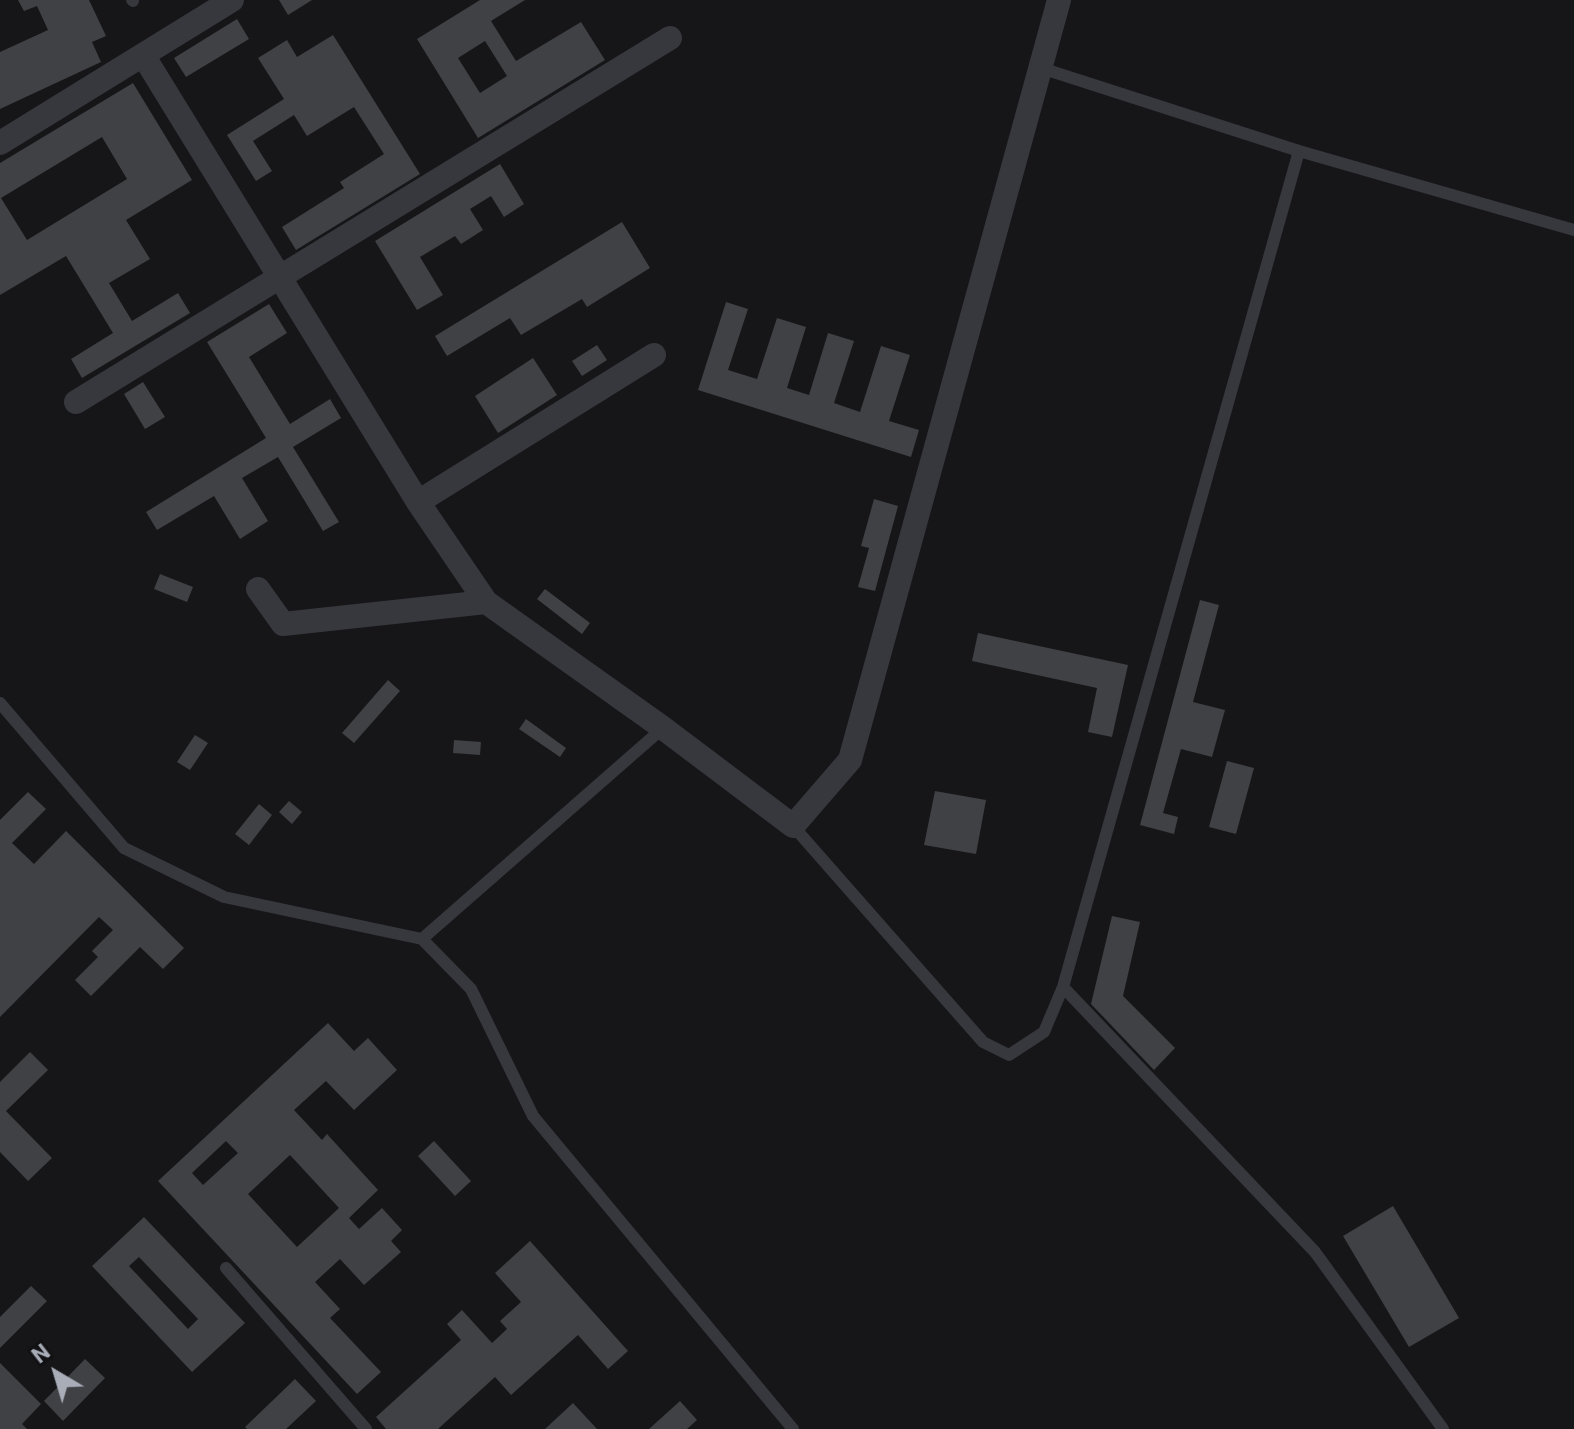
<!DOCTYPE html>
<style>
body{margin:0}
#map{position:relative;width:1574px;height:1429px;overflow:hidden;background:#161618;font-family:Roboto,sans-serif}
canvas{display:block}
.north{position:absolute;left:16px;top:1333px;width:80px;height:80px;-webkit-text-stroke:6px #111113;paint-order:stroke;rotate:322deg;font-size:22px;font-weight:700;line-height:32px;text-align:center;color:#a8adb8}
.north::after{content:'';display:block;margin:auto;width:28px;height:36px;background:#a8adb8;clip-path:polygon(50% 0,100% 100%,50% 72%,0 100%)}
</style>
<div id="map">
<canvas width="1574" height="1429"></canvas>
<div class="north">N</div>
</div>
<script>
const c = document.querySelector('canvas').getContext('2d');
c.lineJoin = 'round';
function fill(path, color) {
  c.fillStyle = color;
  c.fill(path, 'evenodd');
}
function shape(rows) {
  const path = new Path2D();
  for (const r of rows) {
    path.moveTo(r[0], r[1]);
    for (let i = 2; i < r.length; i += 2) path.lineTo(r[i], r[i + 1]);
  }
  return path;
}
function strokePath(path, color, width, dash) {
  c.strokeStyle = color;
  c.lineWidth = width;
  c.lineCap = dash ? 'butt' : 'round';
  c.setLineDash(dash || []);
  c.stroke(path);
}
fill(shape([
 [18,0,89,0,106,36,92,42,101,62,0,109,0,52,48,30,37,6,24,11],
 [279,0,312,0,288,15],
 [480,0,525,0,491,21,516,61,581,22,605,60,478,138,417,39],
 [485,41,507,76,480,93,458,58],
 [237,19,249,39,186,77,174,58],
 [333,35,420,174,296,250,282,227,344,188,340,182,384,154,354,107,307,136,294,115,253,141,272,171,256,181,227,135,284,99,258,58,287,40,297,57],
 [133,83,192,180,126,220,150,259,109,283,132,321,178,293,190,313,82,378,71,359,113,333,66,256,0,295,0,163],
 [102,137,127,179,27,240,1,198],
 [500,164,524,204,504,217,491,196,470,209,483,230,461,244,455,236,420,257,443,295,417,310,375,241],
 [622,222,650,268,587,307,582,299,521,335,510,318,447,356,435,336],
 [726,302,748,309,728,370,757,379,777,318,806,327,787,388,809,395,828,333,854,341,834,403,860,412,881,346,910,355,889,421,919,430,911,457,698,390],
 [269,304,287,333,249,357,290,424,330,399,341,418,293,447,339,522,323,531,278,457,242,478,268,521,240,539,214,496,157,530,146,512,266,438,207,342],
 [597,345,607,360,582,376,572,361],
 [533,358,557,395,498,433,475,396],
 [143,382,165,417,145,429,124,394],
 [874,499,898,506,875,591,858,587,869,548,861,546],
 [160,574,193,587,187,602,154,589],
 [545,589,590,623,582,634,537,599],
 [1200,600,1219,605,1193,702,1225,710,1212,757,1181,749,1163,813,1178,817,1174,834,1140,825],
 [978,633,1128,665,1112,737,1088,732,1097,688,972,661],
 [388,680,400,691,354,743,342,733],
 [526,719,566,748,560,757,519,729],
 [195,735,208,743,190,770,177,762],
 [454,740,481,742,480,755,453,753],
 [1227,761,1254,768,1236,834,1209,827],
 [935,791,986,800,976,854,924,845],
 [28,792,46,809,12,843,34,864,66,831,184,948,163,969,140,947,91,996,75,980,98,957,92,951,113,930,99,917,0,1017,0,820],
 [289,801,302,812,292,824,279,812],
 [259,804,272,815,249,845,235,834],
 [1112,916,1140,922,1123,996,1175,1048,1154,1070,1091,1004],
 [328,1023,354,1051,368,1038,397,1070,354,1110,326,1081,294,1110,322,1140,327,1134,378,1190,349,1218,359,1229,382,1208,402,1230,391,1241,401,1252,364,1285,340,1259,315,1282,340,1309,330,1318,381,1372,357,1394,158,1181],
 [226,1141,238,1153,203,1185,192,1173],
 [290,1155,339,1208,297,1247,248,1194],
 [30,1052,48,1070,6,1111,52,1158,28,1181,0,1152,0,1082],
 [434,1141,471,1181,455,1196,418,1156],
 [1393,1206,1459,1318,1409,1347,1343,1236],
 [144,1217,245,1323,192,1372,92,1266],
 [139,1257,198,1319,188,1329,129,1266],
 [530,1241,628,1351,608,1369,578,1335,511,1395,495,1377,438,1429,386,1429,376,1417,461,1340,447,1324,462,1310,492,1343,507,1329,500,1321,521,1302,495,1273],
 [31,1286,47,1301,0,1348,0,1317],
 [85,1359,105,1378,63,1421,44,1401],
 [0,1363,41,1404,22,1424,27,1429,0,1429],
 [295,1379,316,1401,286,1429,247,1429,245,1427],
 [680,1401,697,1420,687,1429,649,1429],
 [573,1403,597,1429,545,1429]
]), '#404145');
strokePath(shape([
 [132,0,133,1],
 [1041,68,1299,151,1574,230],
 [0,703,124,848,224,897,422,939,663,728],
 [793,826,983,1042,1009,1055,1044,1032,1063,987,1299,151],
 [422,939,471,989,533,1116,793,1429],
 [1063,987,1315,1252,1443,1429],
 [226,1268,366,1429]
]), '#37383d', 12);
strokePath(shape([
 [143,55,418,502,486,602,663,728,793,826,850,760,1059,0],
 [0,143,232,0],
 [76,402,670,38],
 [418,502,654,355],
 [258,589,283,624,486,602]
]), '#37383d', 24);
</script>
